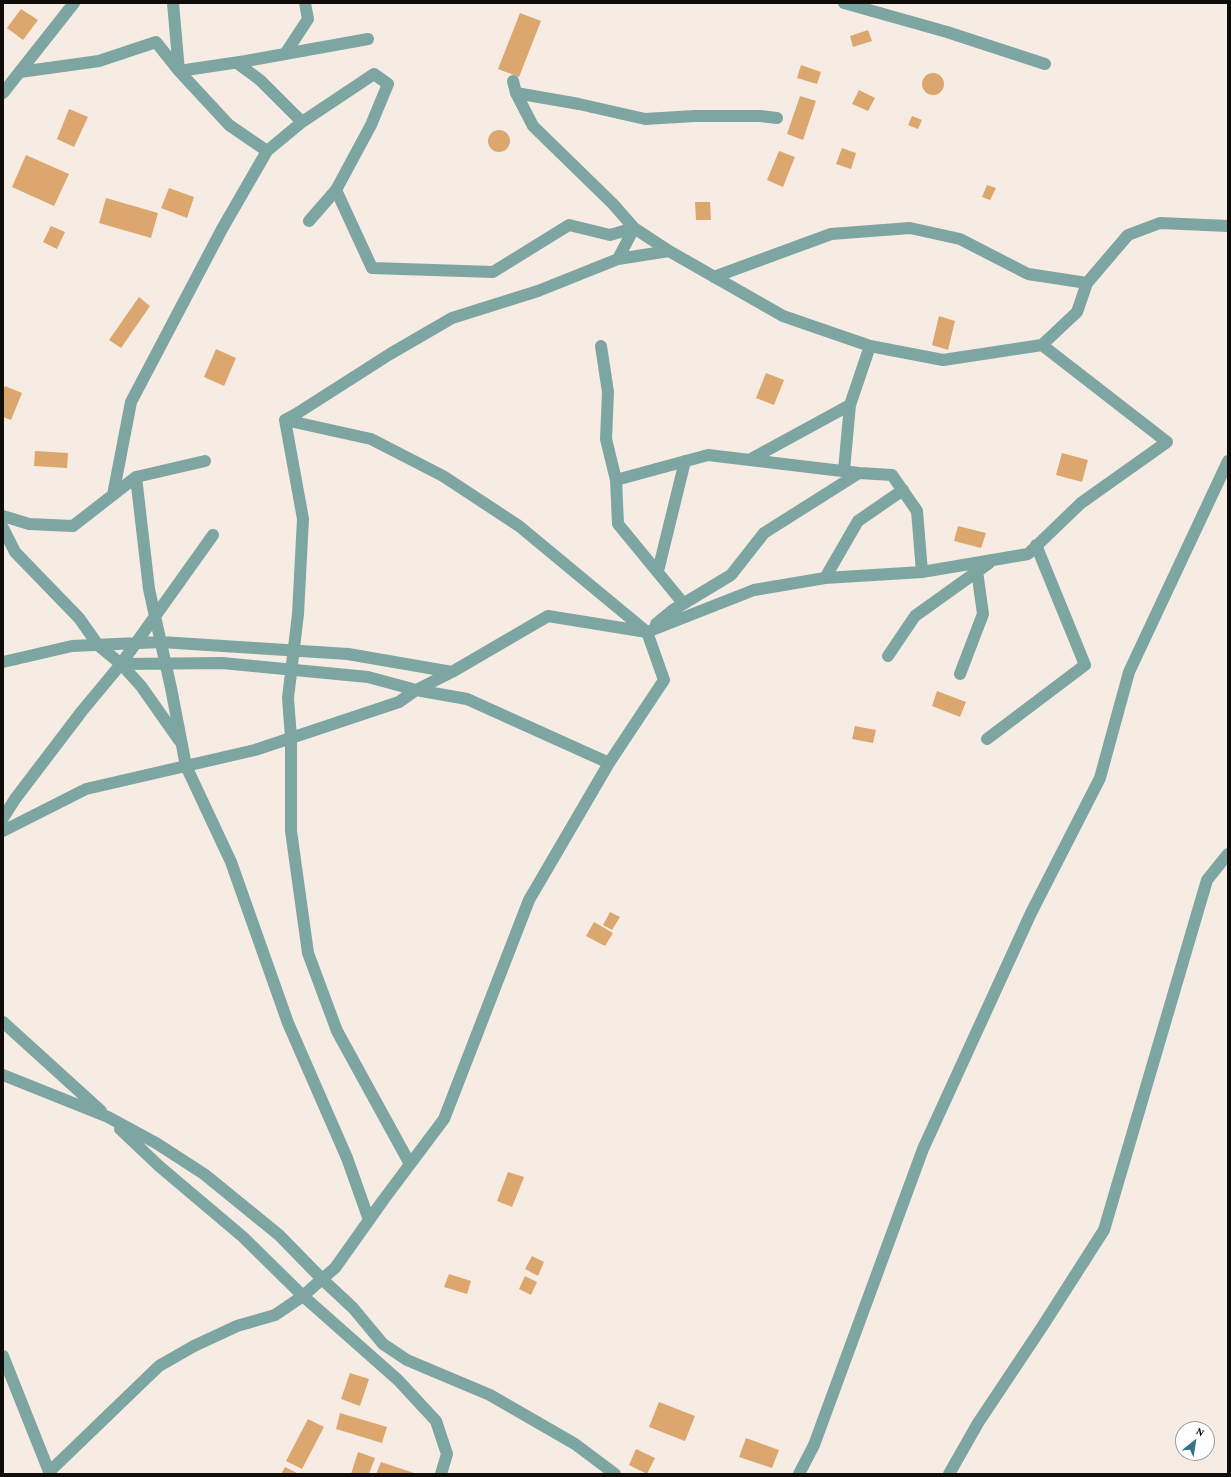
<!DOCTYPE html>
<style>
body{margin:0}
#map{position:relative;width:1231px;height:1477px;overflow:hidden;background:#f6ece3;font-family:"Crimson Pro",serif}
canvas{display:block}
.frame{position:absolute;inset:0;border:4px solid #0f0c09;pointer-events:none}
.north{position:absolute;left:1175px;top:1421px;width:40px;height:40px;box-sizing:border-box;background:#fff;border:1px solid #9f9e9d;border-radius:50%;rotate:30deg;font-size:11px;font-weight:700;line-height:16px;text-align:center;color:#0f0c09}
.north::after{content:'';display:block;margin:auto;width:14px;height:18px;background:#347488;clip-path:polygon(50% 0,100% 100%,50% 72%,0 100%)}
</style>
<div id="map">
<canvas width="1231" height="1477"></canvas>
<div class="frame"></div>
<div class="north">N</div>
</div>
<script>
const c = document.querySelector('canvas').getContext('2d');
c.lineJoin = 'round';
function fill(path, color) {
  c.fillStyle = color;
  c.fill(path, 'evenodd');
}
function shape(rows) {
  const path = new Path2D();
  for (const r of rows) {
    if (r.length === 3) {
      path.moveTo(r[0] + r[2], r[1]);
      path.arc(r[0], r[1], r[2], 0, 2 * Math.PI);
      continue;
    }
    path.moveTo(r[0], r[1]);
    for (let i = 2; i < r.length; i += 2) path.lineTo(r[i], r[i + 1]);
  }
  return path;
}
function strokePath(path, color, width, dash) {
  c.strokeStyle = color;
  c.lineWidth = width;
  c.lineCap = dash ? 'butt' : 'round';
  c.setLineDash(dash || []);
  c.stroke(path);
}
fill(shape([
 [21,9,38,20,23,40,7,28],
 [520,13,541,21,519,77,498,69],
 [868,30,872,41,853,47,850,36],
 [801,65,821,72,817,84,797,78],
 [933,84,11],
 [859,90,875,98,868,111,852,104],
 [800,96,816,101,803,140,787,134],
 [69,109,88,117,74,147,57,139],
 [912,116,922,120,918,129,908,125],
 [499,141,11],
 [842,148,856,153,851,169,836,164],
 [779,151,795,157,783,187,767,180],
 [26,155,69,174,54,206,12,187],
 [987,185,996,188,990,200,982,197],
 [169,188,194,197,187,218,161,208],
 [106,198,158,213,151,238,99,223],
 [695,202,710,202,711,220,696,220],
 [51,226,65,232,57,249,43,242],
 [139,297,150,306,121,348,109,340],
 [939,316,955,321,948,350,932,345],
 [216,349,236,358,224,386,204,377],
 [766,373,784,380,774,405,756,398],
 [5,386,22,393,11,420,3,417,3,391],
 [35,451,68,453,67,468,34,466],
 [1062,453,1088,460,1082,482,1056,475],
 [958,526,986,533,981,548,954,541],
 [937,691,966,702,960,717,932,706],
 [855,726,876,730,873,743,852,739],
 [610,912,620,917,612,930,603,925],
 [594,922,613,933,605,946,586,936],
 [508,1172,524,1177,512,1207,497,1201],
 [532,1256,544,1262,538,1276,525,1269],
 [449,1274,471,1281,467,1294,444,1287],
 [525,1276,537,1282,531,1295,519,1289],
 [350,1373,369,1379,360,1406,341,1399],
 [659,1402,695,1416,685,1441,649,1427],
 [340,1413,387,1427,382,1443,336,1429],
 [308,1419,324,1427,302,1469,286,1461],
 [746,1438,779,1450,772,1468,739,1457],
 [636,1449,655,1458,647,1474,629,1465],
 [358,1452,375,1458,369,1474,351,1474],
 [381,1462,414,1473,414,1474,376,1474],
 [285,1467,299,1474,281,1474]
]), '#dca76e');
strokePath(shape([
 [844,3,947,32,1045,64],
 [285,54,308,19,305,3],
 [237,63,260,80,302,122],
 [20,72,99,61,156,42,179,71,246,61,368,39],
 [513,81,516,93,579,104,645,119,695,116,760,116,777,118],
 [3,93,74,3],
 [516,93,533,126,613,204,634,228,618,259],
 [267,151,302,122,374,74,388,84,371,125,336,190,372,268,493,272,569,225,610,235,634,228,669,251,783,316,870,346,943,360,1042,345],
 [309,221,336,190],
 [714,277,831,234,910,228,960,239,1028,274,1087,283],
 [601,346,608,392,606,439,616,480,618,524,683,603],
 [285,420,303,519,298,614,288,698,291,738,291,831,308,953,337,1031,410,1164],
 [285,420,296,414,390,354,452,318,538,291,618,259,669,251],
 [751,459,850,405,870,346],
 [844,470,850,405],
 [859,473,892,475,917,511,922,572],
 [136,477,149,589,171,688,186,766,231,862,288,1023,347,1158,369,1220],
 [616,480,708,455,859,473,764,533,731,575,673,610,656,624],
 [113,495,131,402,222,229,267,151,229,125,179,71,173,3],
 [3,516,29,524,73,526,136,477,205,461],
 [3,528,15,552,79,618,98,645,121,664,141,686,179,740],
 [658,571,685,461],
 [825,578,858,521,903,490],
 [888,656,915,616,989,563],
 [3,662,72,646,161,642,348,654,452,672],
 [121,664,222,663,368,677,416,690,467,699,609,763],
 [960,674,983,614,977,571],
 [987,739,1085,665,1036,545],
 [3,818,15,799,82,711,121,664,213,535],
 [3,831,86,789,255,750,399,702,416,690,452,672,548,616,647,632,519,526,443,476,371,439,285,420],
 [3,1022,101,1111],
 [3,1075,108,1117,156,1143,204,1174,279,1235,322,1279,353,1308,383,1344,407,1360,490,1395,575,1444,615,1474],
 [120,1129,159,1166,243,1237,303,1296,398,1380,436,1421,447,1454,441,1474],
 [3,1356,50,1474],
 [49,1472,159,1366,194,1346,237,1326,275,1315,303,1296,322,1279,335,1268,384,1199,444,1119,529,900,609,763,664,680,647,632,754,590,825,578,922,572,1028,554,1081,503,1167,442,1042,345,1077,312,1087,283,1128,235,1160,223,1228,226],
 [799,1474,814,1445,923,1149,1031,913,1100,778,1129,672,1228,461],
 [949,1474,978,1423,1042,1327,1104,1230,1207,880,1228,854]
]), '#7da5a1', 12);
</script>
